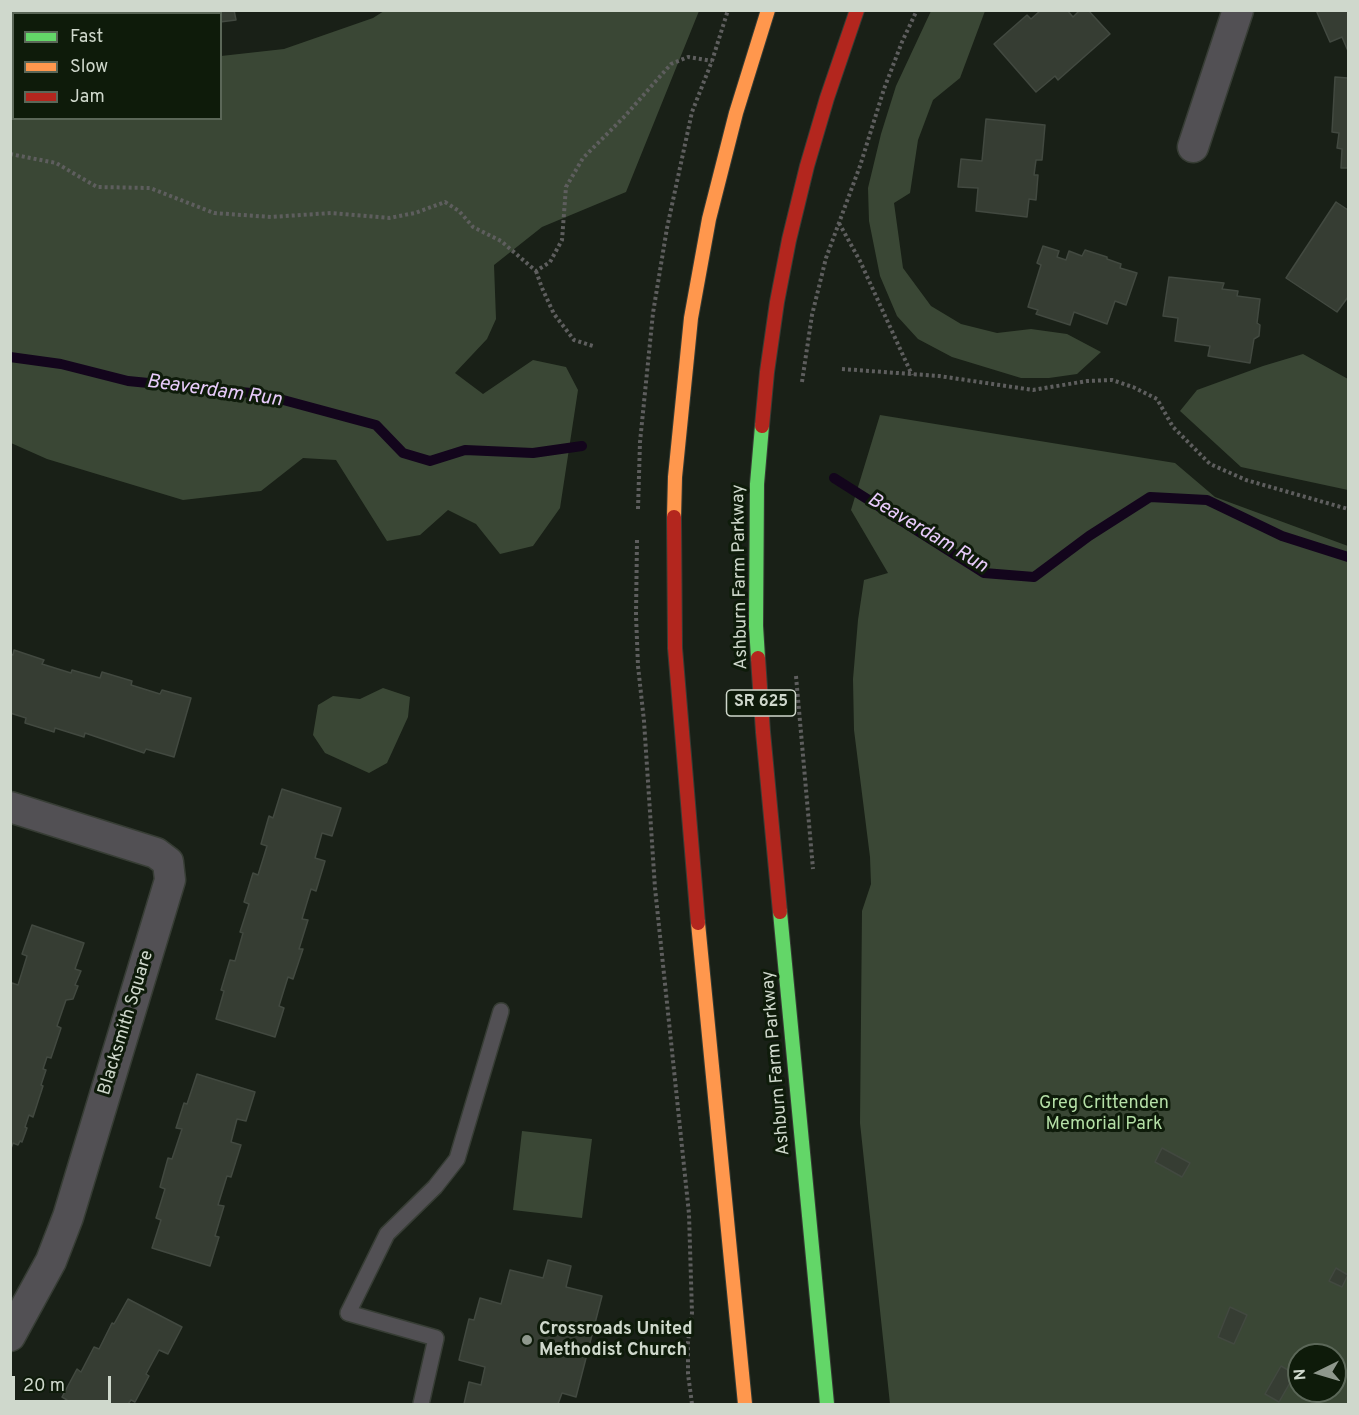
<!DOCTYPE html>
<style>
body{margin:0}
#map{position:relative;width:1359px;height:1415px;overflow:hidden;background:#192017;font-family:Overpass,sans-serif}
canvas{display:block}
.frame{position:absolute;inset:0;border:12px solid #cfd8cc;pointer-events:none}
.legend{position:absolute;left:12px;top:12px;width:210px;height:108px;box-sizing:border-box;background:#0e1b0a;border:2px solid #5b6758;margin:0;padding:8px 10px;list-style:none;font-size:18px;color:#cfd8cc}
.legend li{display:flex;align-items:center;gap:12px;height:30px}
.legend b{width:30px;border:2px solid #5b6758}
.north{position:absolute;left:1287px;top:1343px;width:60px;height:60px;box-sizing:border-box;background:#0e1b0a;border:2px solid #5b6758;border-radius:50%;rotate:265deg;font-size:16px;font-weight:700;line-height:24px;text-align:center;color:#cfd8cc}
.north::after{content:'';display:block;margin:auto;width:21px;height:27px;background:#8f988d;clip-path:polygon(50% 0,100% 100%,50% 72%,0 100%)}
.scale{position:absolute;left:12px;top:1376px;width:99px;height:27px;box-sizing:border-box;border:3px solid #cfd8cc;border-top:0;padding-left:8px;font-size:18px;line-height:21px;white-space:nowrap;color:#cfd8cc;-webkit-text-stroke:4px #0e1b0a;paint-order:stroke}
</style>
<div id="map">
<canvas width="1359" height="1415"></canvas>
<div class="frame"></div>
<ul class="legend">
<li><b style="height:8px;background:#63d668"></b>Fast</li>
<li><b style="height:8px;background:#ff974d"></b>Slow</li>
<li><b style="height:8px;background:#b3261e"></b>Jam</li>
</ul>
<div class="north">N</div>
<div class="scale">20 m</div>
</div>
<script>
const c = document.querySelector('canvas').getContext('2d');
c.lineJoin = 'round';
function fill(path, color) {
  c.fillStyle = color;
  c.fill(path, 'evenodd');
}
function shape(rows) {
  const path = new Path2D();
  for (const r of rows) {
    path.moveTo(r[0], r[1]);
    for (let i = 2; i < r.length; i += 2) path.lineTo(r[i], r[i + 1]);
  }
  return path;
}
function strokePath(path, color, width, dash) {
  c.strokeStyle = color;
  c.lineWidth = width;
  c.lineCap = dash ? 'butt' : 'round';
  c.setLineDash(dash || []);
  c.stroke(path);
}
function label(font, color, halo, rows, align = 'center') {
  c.font = font + ' Overpass,sans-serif';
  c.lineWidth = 6;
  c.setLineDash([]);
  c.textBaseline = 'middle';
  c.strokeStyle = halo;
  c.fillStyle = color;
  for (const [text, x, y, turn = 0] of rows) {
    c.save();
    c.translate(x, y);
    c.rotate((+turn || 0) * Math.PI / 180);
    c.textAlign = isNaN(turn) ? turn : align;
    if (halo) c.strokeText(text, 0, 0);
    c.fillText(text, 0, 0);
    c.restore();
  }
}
fill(shape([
 [384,11,699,11,626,192,542,227,494,265,496,319,487,339,455,373,483,394,533,360,566,367,578,390,560,508,533,546,500,554,476,524,448,510,420,535,387,541,336,460,303,458,261,491,183,500,47,459,11,443,11,36,14,37,14,118,220,118,221,56,284,49,373,18],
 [931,11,985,11,960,78,933,100,918,140,910,193,894,203,903,268,931,306,961,324,997,333,1031,329,1067,334,1101,352,1077,374,1049,378,1021,378,952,357,918,339,897,316,880,276,869,221,868,188,881,134,896,86],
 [1303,354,1348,379,1348,490,1241,467,1180,411,1197,390,1263,366],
 [880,415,1175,463,1215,497,1348,546,1348,1404,890,1404,860,1123,862,911,871,884,870,857,854,730,853,679,858,620,864,580,888,573,851,510],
 [1299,1355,1335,1355,1335,1391,1299,1391],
 [383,688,410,697,408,717,387,763,369,773,325,753,313,735,318,705,333,696,360,699],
 [522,1131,592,1139,582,1218,513,1210]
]), '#3a4735');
strokePath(shape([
 [10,357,61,364,128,381,261,394,376,425,403,453,430,461,465,450,533,453,582,446],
 [834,478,984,573,1034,577,1089,536,1150,497,1207,500,1282,536,1348,557]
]), '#13051c', 10);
const building = shape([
 [44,10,130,10,130,14,57,14,44,10],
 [190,10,234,10,236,20,220,22,220,14,209,14,208,12,190,14,190,10],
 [1041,10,1067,10,1073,17,1080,10,1088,10,1110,34,1058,80,1055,76,1036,92,994,44,1027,15,1031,19,1041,10],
 [1316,10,1348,10,1348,51,1342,37,1330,42,1316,10],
 [1335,77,1348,78,1348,168,1341,168,1342,149,1337,148,1339,133,1332,132,1335,77],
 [986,119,1045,125,1042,160,1036,160,1034,175,1038,175,1036,200,1029,199,1027,217,976,211,978,188,958,187,961,159,982,161,986,119],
 [1336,202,1348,210,1348,297,1337,312,1286,278,1336,202],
 [1043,246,1059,251,1057,257,1066,260,1069,251,1082,256,1085,250,1107,257,1107,259,1121,264,1120,268,1137,273,1126,305,1115,301,1107,324,1074,312,1070,325,1036,314,1038,310,1028,307,1041,265,1037,263,1043,246],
 [1169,277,1224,283,1222,289,1238,291,1237,296,1260,299,1257,323,1260,325,1259,336,1254,339,1250,363,1208,356,1210,346,1175,341,1178,318,1163,316,1169,277],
 [14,650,44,660,42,664,71,673,72,670,100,678,102,672,132,681,131,685,160,694,162,690,191,698,174,757,146,749,144,753,85,733,84,737,55,728,54,732,25,723,26,718,10,713,10,654,13,655,14,650],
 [282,789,341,808,332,836,322,833,315,858,325,861,316,891,311,889,302,919,308,920,299,949,303,949,293,979,288,977,279,1006,284,1008,275,1037,216,1019,224,991,221,990,230,960,235,961,243,933,240,932,249,904,244,902,253,873,258,875,267,846,261,844,269,816,273,818,282,789],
 [32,925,84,943,75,969,81,971,75,985,78,986,73,999,66,1000,57,1026,61,1028,51,1058,47,1057,43,1069,46,1070,41,1085,43,1086,33,1117,29,1115,25,1127,27,1128,22,1142,20,1141,18,1145,13,1143,10,1151,10,989,12,983,18,985,27,956,22,954,32,925],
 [197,1074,255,1092,246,1121,237,1119,231,1142,241,1145,231,1177,227,1176,218,1205,224,1206,215,1236,219,1237,210,1266,152,1248,161,1220,156,1218,165,1189,160,1187,168,1158,172,1159,182,1129,176,1128,184,1103,187,1104,197,1074],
 [1162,1148,1190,1163,1182,1177,1155,1162,1162,1148],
 [548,1260,571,1266,566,1287,602,1296,576,1397,562,1393,558,1404,464,1404,469,1382,481,1385,485,1367,459,1360,469,1319,474,1320,480,1298,501,1304,510,1270,543,1278,548,1260],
 [1336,1268,1348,1275,1342,1287,1329,1281,1336,1268],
 [128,1299,182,1327,168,1354,159,1350,146,1374,149,1376,135,1402,131,1400,128,1404,65,1404,67,1400,62,1397,77,1369,81,1372,94,1347,99,1349,112,1323,114,1324,128,1299],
 [1230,1307,1247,1315,1234,1344,1218,1337,1230,1307],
 [1281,1366,1295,1374,1279,1402,1265,1394,1281,1366]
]);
fill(building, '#363d33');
strokePath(building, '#424940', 1.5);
const lane = shape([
 [421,1404,436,1338,348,1313,387,1234,435,1187,457,1159,501,1011]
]);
const street = shape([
 [1193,147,1238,10],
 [10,807,156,853,168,862,170,880,68,1217,51,1261,10,1336]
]);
const fast = shape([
 [758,658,756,626,757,484,762,426],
 [780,912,827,1404]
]);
const slow = shape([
 [674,517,675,477,691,318,709,219,736,113,768,10],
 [698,923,745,1404]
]);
const jam = shape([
 [762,426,767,372,777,302,789,240,807,166,827,98,857,10],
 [674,517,675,648,698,923],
 [758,658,763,732,780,912]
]);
strokePath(lane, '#373d35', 18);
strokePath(street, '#373d35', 33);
strokePath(fast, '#373d35', 16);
strokePath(slow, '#373d35', 16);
strokePath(jam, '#373d35', 16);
strokePath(shape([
 [10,154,56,163,97,187,150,188,214,213,271,217,331,213,389,218,415,213,445,202,459,211,473,227,501,241,536,271,550,262,562,240,566,187,583,158,625,116,671,64,688,57,712,61],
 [839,223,860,261,912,375],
 [536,271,542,288,554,314,574,340,593,346],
 [842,369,939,376,1033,390,1087,381,1112,380,1133,387,1157,399,1173,427,1210,464,1246,480,1348,509],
 [802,382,812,315,826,258,860,166,884,89,902,42,917,10],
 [638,509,640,442,653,313,667,228,692,112,712,61,728,10],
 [637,540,636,615,638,666,644,721,655,888,689,1214,692,1313,688,1342,688,1374,692,1404],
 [796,676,813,869]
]), '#5e5e5e', 4, [3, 3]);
strokePath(lane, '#525054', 15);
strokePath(street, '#525054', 30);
strokePath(fast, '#63d668', 14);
strokePath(slow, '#ff974d', 14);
strokePath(jam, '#b3261e', 14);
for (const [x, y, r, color] of [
 [527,1340,6,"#8f988d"]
]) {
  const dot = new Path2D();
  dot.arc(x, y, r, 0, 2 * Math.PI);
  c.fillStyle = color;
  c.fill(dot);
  strokePath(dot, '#0e1b0a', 2);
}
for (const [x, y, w] of [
 [761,703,69]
]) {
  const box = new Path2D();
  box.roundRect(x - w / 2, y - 13, w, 26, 4.5);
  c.fillStyle = '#0e1b0a';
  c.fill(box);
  strokePath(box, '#cfd8cc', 1.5);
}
label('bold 16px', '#cfd8cc', null, [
 ["SR 625",761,703]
]);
label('18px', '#cfd8cc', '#0e1b0a', [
 ["Ashburn Farm Parkway",741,577,-91],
 ["Blacksmith Square",127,1023,-73],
 ["Ashburn Farm Parkway",777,1063,-95]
]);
label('18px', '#b4dfa6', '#0e1b0a', [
 ["Greg Crittenden",1104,1104],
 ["Memorial Park",1104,1125]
]);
label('bold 18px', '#cfd8cc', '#0e1b0a', [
 ["Crossroads United",539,1330],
 ["Methodist Church",539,1351]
], 'left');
label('italic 20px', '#e8cbfb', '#0e1b0a', [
 ["Beaverdam Run",214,392,8],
 ["Beaverdam Run",927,534,31]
]);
</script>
